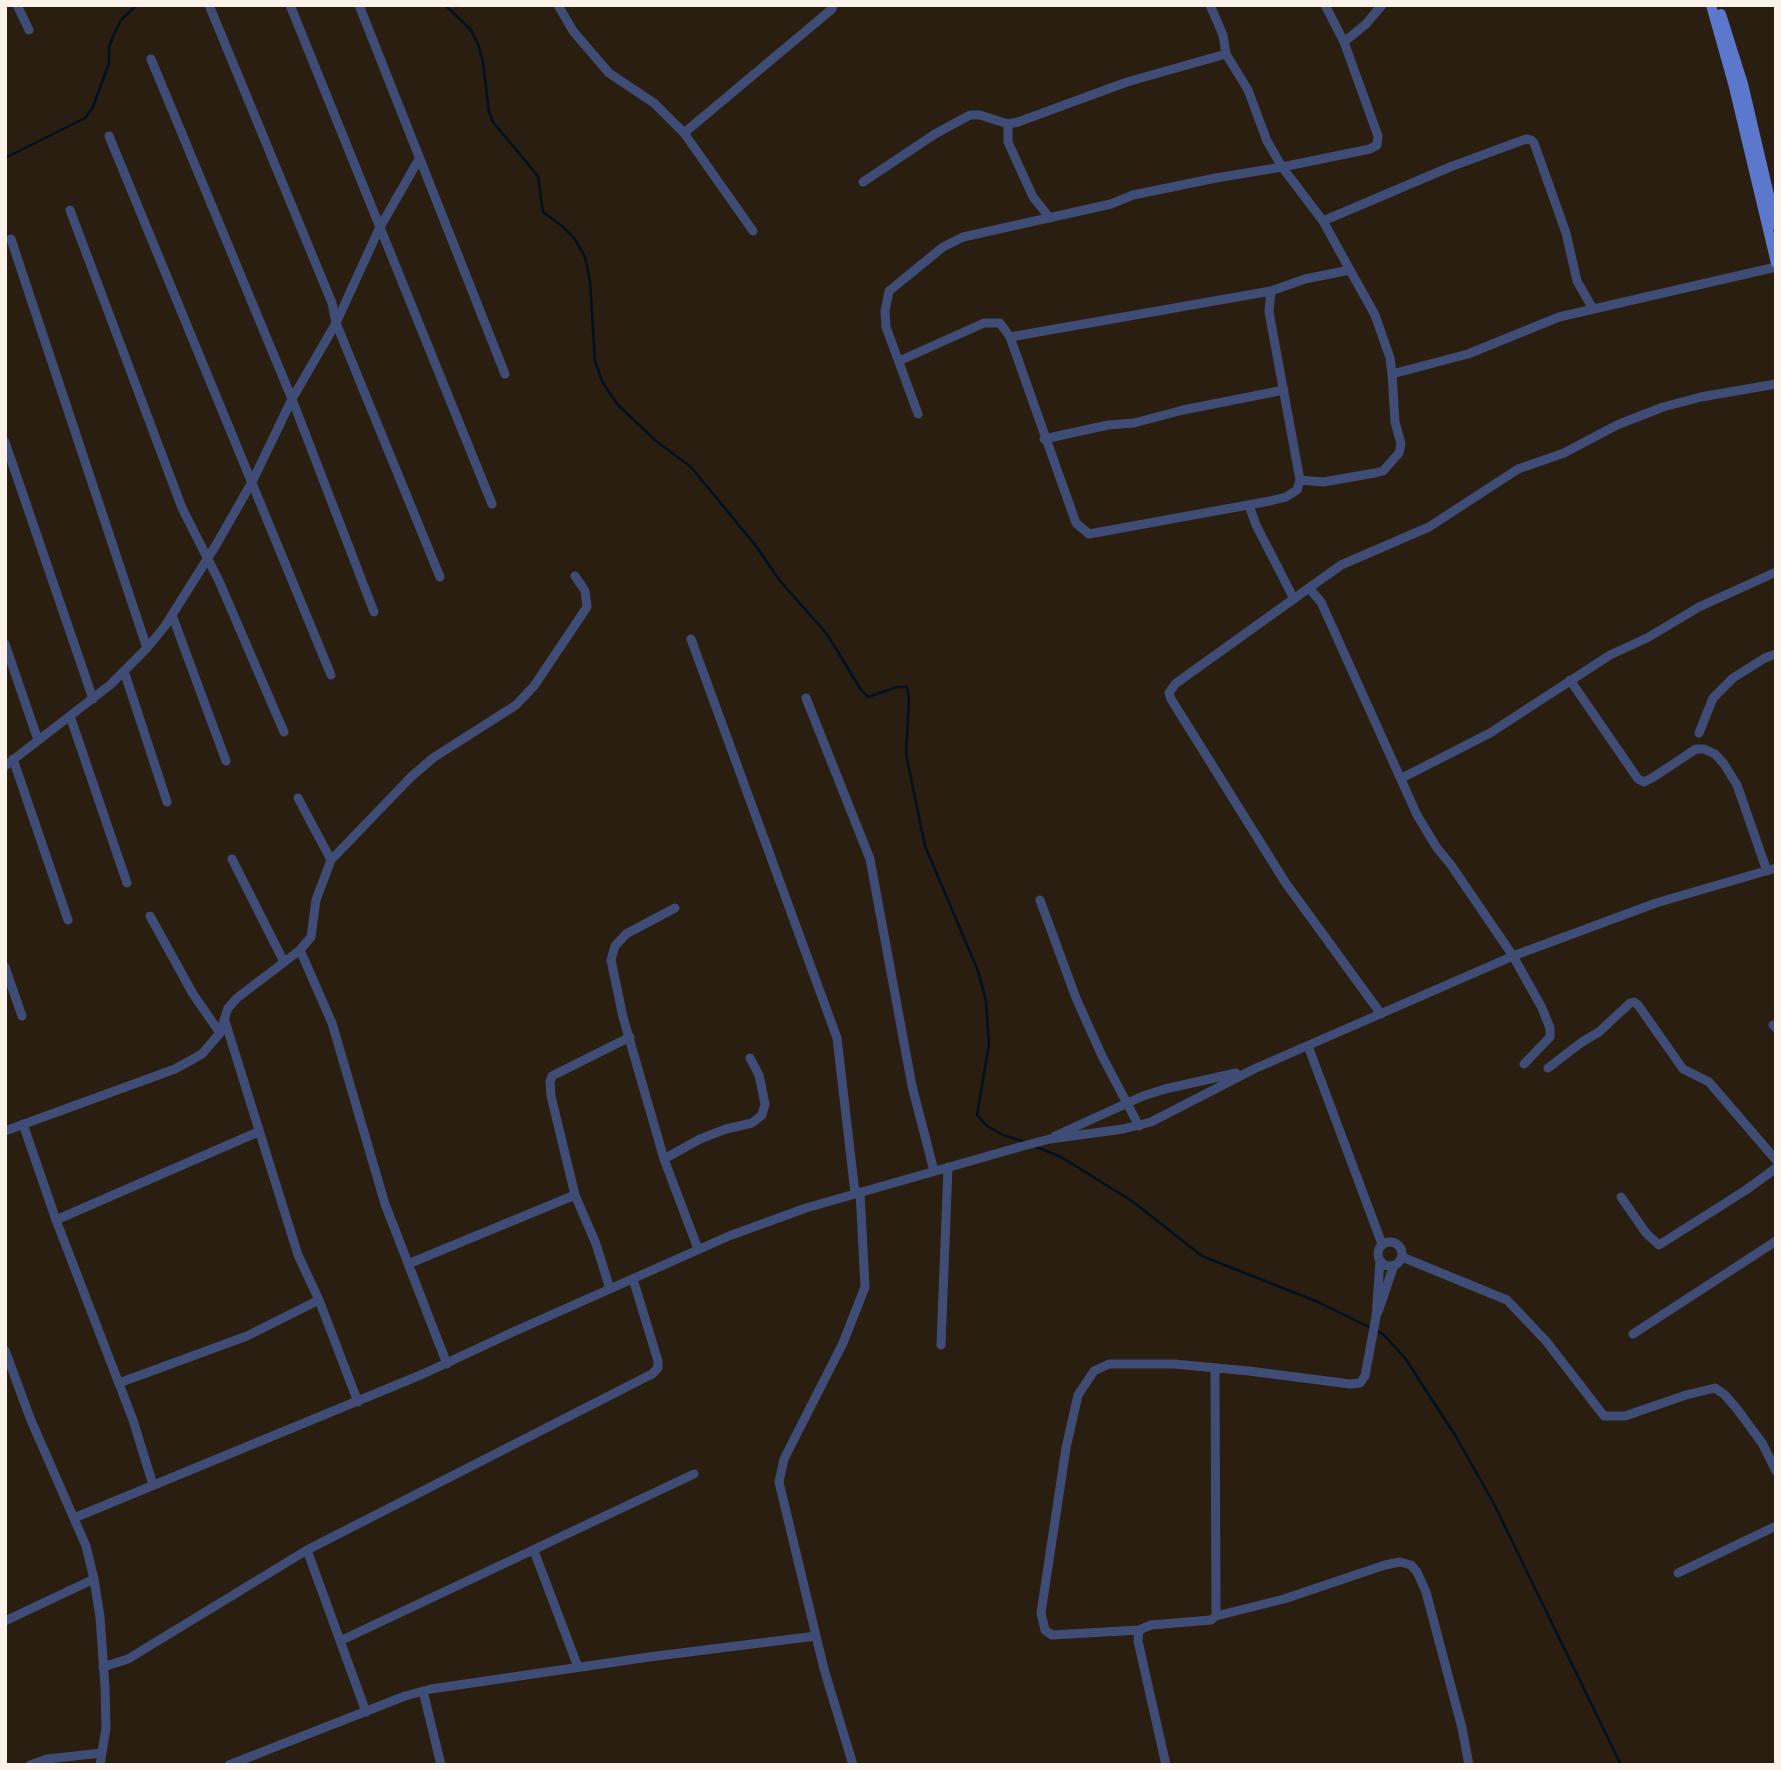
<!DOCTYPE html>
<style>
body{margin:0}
#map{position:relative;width:1781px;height:1770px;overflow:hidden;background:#2a1e10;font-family:"Crimson Pro",serif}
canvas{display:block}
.frame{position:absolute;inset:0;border:7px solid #fbf2ea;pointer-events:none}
</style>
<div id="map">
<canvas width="1781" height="1770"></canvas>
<div class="frame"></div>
</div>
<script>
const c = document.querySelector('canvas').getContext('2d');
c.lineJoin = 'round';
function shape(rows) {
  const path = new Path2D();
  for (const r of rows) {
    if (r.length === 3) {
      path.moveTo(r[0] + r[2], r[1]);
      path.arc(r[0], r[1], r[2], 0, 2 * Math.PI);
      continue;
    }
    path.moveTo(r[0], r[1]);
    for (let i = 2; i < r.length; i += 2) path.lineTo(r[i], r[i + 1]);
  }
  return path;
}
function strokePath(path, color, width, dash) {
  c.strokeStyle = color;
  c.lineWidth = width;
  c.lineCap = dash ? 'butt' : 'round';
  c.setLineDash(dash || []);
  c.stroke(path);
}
strokePath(shape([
 [445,5,471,30,478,44,483,62,489,112,493,122,538,176,543,212,562,226,574,238,585,257,590,281,595,361,602,381,617,404,656,441,691,467,756,546,780,581,827,634,861,690,868,697,897,687,907,687,909,698,906,754,925,846,978,971,986,1001,989,1045,977,1115,987,1126,1003,1135,1025,1142],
 [5,158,85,118,93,107,109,63,109,47,114,34,121,20,137,5],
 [1034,1146,1061,1157,1132,1201,1202,1256,1318,1302,1371,1328],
 [1377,1331,1383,1334,1405,1358,1455,1435,1493,1502,1621,1765]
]), '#00111f', 2.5);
strokePath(shape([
 [17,5,29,30],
 [209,5,332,303,336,323,440,577],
 [290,5,492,504],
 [359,5,505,374],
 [558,5,573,31,609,73,654,103,684,133,753,231],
 [1210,5,1223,35,1226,54],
 [1344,42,1366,24,1382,5],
 [151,59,292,399,374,612],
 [1008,124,1008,142,1033,197,1050,218],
 [684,133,832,9,833,5],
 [109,136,331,675],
 [863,182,935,134,970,115,980,115,1008,124,1018,122,1127,82,1226,54,1248,90,1267,141,1282,167,1370,149,1377,145,1378,136,1344,42,1325,5],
 [70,210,182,508,219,581,284,732],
 [1323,221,1450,167,1526,139,1531,140,1534,143,1566,233,1577,281,1593,309],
 [11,239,147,648],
 [1010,337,1271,291,1305,279,1350,270,1375,315,1390,358,1392,374],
 [899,361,984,323,1000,323,1010,337,1076,523,1089,534,1270,501,1286,497,1297,490,1300,480,1269,312,1271,291],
 [918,414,886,327,885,311,889,291,943,247,963,237,1111,204,1133,195,1216,178,1282,167,1323,221,1350,270],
 [1044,439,1108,425,1134,423,1183,410,1284,390],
 [5,442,93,699],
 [1300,480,1323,482,1375,473,1383,471,1399,453,1401,444,1395,422,1392,374,1468,354,1559,317,1776,267],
 [1249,505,1256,525,1294,599],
 [1309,588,1321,602,1417,815,1437,848,1451,865,1513,956,1542,1008,1550,1028,1550,1037,1524,1064],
 [172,615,226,761],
 [691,639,837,1038,855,1193],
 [5,644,38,740],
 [124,671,167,802],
 [1570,680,1638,779,1644,782,1652,778,1696,749,1704,749,1715,754,1724,764,1737,785,1767,871],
 [806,698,870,859,912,1086,934,1171],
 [70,716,127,883],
 [1699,733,1713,698,1733,678,1765,658,1776,654],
 [13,759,68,920],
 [5,766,110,685,147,648,165,626,216,545,252,482,292,399,336,323,379,229,419,159],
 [1402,778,1490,733,1610,655,1647,638,1699,607,1776,572],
 [298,798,331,860],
 [232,859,284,962],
 [1040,900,1076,998,1102,1056,1139,1126],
 [675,908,626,934,615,946,611,960,623,1017,664,1159,698,1249],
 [150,916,193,994,220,1033],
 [300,950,332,1023,385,1204,447,1364],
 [5,967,22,1016],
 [1381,1014,1285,882,1171,699,1169,693,1175,684,1341,565,1429,527,1518,469,1564,453,1617,425,1663,407,1701,397,1776,384],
 [225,1021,298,1255,319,1300,358,1402],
 [1773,1025,1776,1028],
 [1308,1046,1382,1244],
 [1548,1068,1582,1042,1599,1032,1630,1003,1634,1002,1638,1005,1683,1069,1709,1082,1776,1160],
 [23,1124,56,1220,133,1420,153,1485],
 [5,1131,175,1069,202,1054,220,1033,228,1008,237,998,300,950,311,937,316,900,331,860,411,777,433,758,516,705,534,686,587,607,585,591,575,576],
 [1055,1136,1143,1096,1165,1089,1236,1073],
 [664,1159,700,1139,726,1129,752,1123,762,1115,765,1104,759,1075,750,1058],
 [575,1195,551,1096,550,1082,552,1076,630,1037],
 [1621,1197,1646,1233,1659,1245,1746,1190,1776,1168],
 [56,1220,258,1132],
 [1390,1254,12],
 [1402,1257,1507,1300,1546,1341,1604,1416,1625,1416,1686,1395,1715,1388,1725,1395,1737,1409,1762,1443,1776,1471],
 [1380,1261,1376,1317,1365,1376,1360,1383,1350,1384,1249,1371,1174,1364,1109,1364,1094,1371,1078,1395,1066,1448,1041,1613,1045,1630,1052,1635,1139,1630,1151,1625,1211,1620,1216,1616,1284,1599,1385,1565,1400,1562,1411,1565,1417,1572,1426,1592,1462,1728,1469,1765],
 [408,1264,575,1195,596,1244,610,1289],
 [1378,1312,1394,1265],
 [1633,1334,1776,1241],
 [941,1345,948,1167],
 [5,1350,30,1418,86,1546,94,1579,100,1617,105,1687,106,1728,100,1765],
 [1215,1368,1216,1616],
 [119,1383,247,1336,319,1300],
 [74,1518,423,1374,513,1332,729,1236,806,1208,1023,1146,1050,1139,1123,1129,1151,1122,1254,1069,1513,956,1656,903,1776,868],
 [307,1550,366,1712],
 [534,1551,578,1667],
 [1678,1573,1776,1526],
 [5,1621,94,1579],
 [1139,1630,1138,1641,1166,1765],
 [340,1641,694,1474],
 [103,1667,128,1659,307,1550,652,1374,658,1368,658,1361,633,1279],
 [423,1691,441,1765],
 [30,1765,47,1759,102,1753],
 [229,1765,405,1696,431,1689,649,1657,816,1636],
 [853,1765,824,1669,779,1482,784,1459,843,1343,865,1287,860,1192]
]), '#3f4d76', 9);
strokePath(shape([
 [1711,5,1734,87,1776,263],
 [1721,14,1743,84,1776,225]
]), '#5c78cd', 10);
</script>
